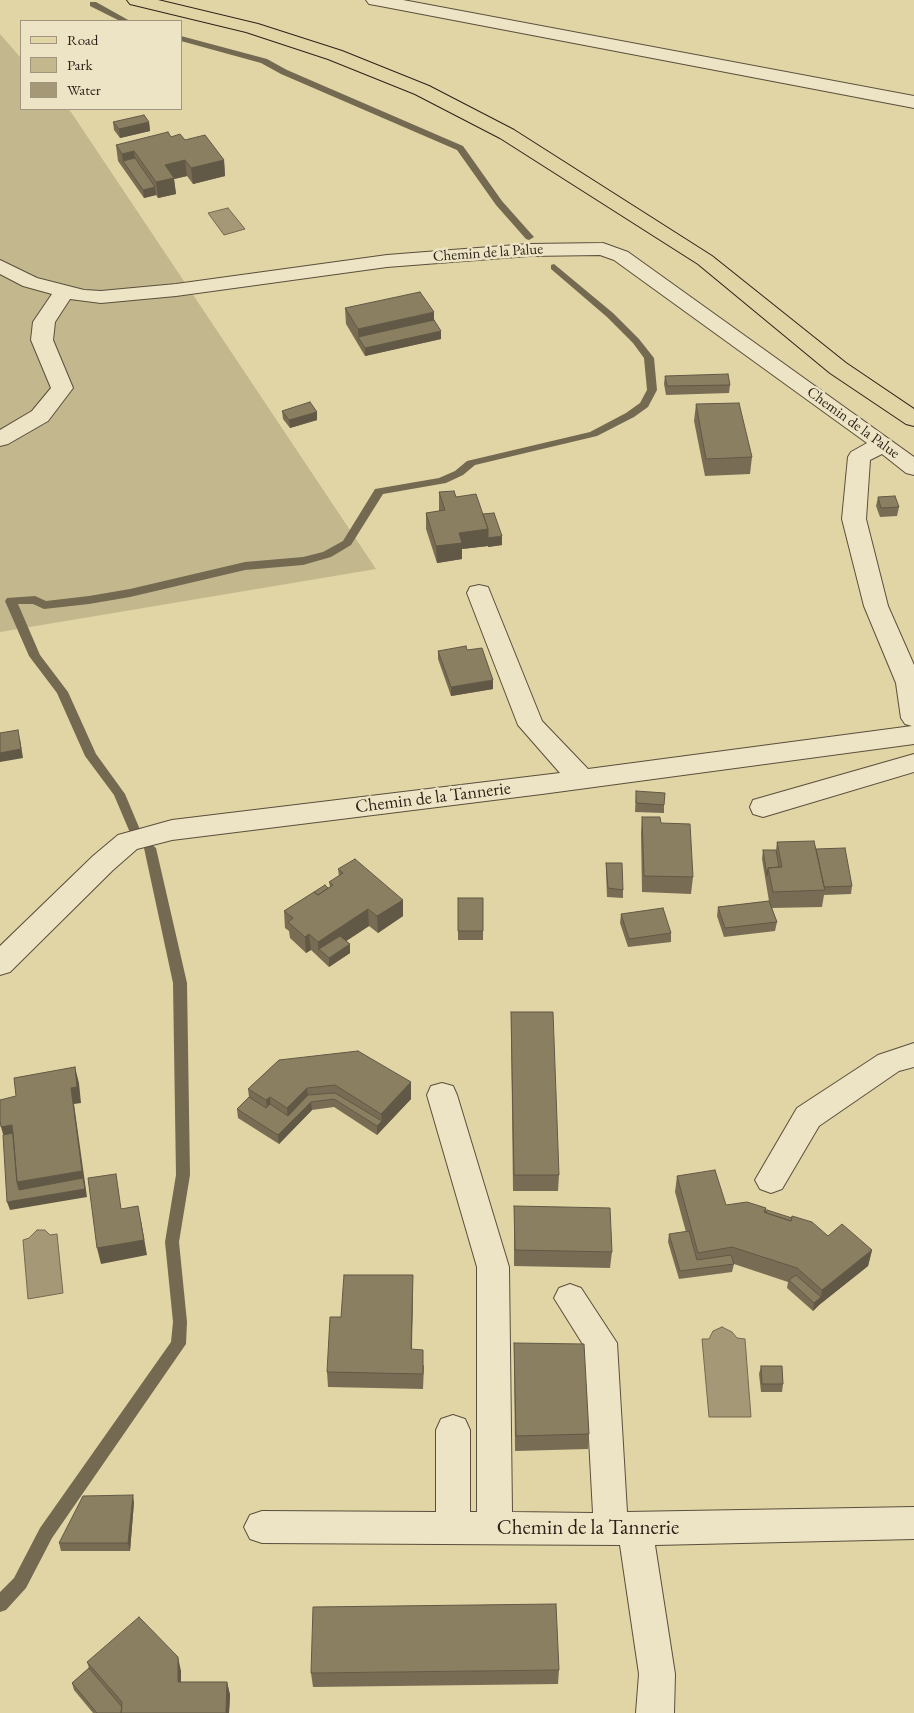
<!DOCTYPE html>
<style>
body{margin:0}
#map{position:relative;width:914px;height:1713px;overflow:hidden;background:#e1d5a5;font-family:"EB Garamond",serif}
canvas{display:block}
.legend{position:absolute;left:20px;top:20px;width:162px;height:90px;box-sizing:border-box;background:#ece4c4;border:1px solid #a09680;margin:0;padding:6px 9px;list-style:none;font-size:15px;color:#2d221a}
.legend li{display:flex;align-items:center;gap:10px;height:25px}
.legend b{width:25px;border:1px solid #a09680}
</style>
<div id="map">
<canvas width="914" height="1713"></canvas>
<ul class="legend">
<li><b style="height:6px;background:#e1d5a5"></b>Road</li>
<li><b style="height:14px;background:#c2b78d"></b>Park</li>
<li><b style="height:14px;background:#a49876"></b>Water</li>
</ul>
</div>
<script>
const c = document.querySelector('canvas').getContext('2d');
c.lineJoin = 'round';
function fill(path, color) {
  c.fillStyle = color;
  c.fill(path, 'evenodd');
}
function shape(rows) {
  const path = new Path2D();
  for (const r of rows) {
    path.moveTo(r[0], r[1]);
    for (let i = 2; i < r.length; i += 2) path.lineTo(r[i], r[i + 1]);
  }
  return path;
}
function strokePath(path, color, width, dash) {
  c.strokeStyle = color;
  c.lineWidth = width;
  c.lineCap = dash ? 'butt' : 'round';
  c.setLineDash(dash || []);
  c.stroke(path);
}
function label(font, color, halo, rows, align = 'center') {
  c.font = font + ' "EB Garamond",serif';
  c.lineWidth = 5;
  c.setLineDash([]);
  c.textBaseline = 'middle';
  c.strokeStyle = halo;
  c.fillStyle = color;
  for (const [text, x, y, turn = 0] of rows) {
    c.save();
    c.translate(x, y);
    c.rotate((+turn || 0) * Math.PI / 180);
    c.textAlign = isNaN(turn) ? turn : align;
    if (halo) c.strokeText(text, 0, 0);
    c.fillText(text, 0, 0);
    c.restore();
  }
}
fill(shape([
 [0,34,21,58,21,109,68,109,71,112,376,569,0,632]
]), '#c2b78d');
const water = shape([
 [228,208,245,229,224,235,208,213,228,208],
 [37,1230,45,1230,50,1235,57,1234,63,1293,28,1299,23,1240,29,1238,37,1230],
 [722,1327,732,1332,737,1338,745,1339,751,1417,709,1417,702,1339,709,1339,713,1331,722,1327]
]);
fill(water, '#a49876');
strokePath(water, '#746951', 1);
fill(shape([
 [90,2,96,2,130,21,120,21,90,6,90,2],
 [181,36,267,59,287,70,463,146,502,201,534,237,529,240,526,239,496,205,457,150,281,74,261,63,181,41,181,36],
 [554,264,613,313,639,339,654,358,657,390,648,407,634,417,597,436,475,465,463,475,446,483,383,494,351,545,331,557,303,565,245,570,130,597,89,604,44,609,33,604,18,604,40,655,68,692,96,754,125,794,141,832,139,835,131,835,114,795,85,756,57,693,29,656,5,601,7,598,35,596,46,601,89,596,130,589,245,562,303,557,323,552,343,541,375,489,439,478,455,471,467,461,590,432,626,413,640,403,647,390,644,358,633,343,607,317,551,269,551,265,554,264],
 [150,843,156,848,187,983,190,1175,179,1242,187,1322,186,1344,52,1538,26,1588,6,1610,0,1612,0,1592,14,1578,40,1528,171,1342,173,1322,165,1242,176,1175,173,983,144,848,150,843]
]), '#746951');
const minor = shape([
 [366,0,403,0,914,96,914,108,375,5,369,4,366,0],
 [603,243,628,252,914,457,914,475,906,473,882,454,870,460,866,519,888,606,914,665,914,744,542,794,172,840,137,849,113,870,10,972,0,975,0,946,93,856,118,835,172,820,560,773,518,725,467,593,470,587,479,585,488,587,542,721,588,769,912,726,905,724,901,718,896,683,864,606,842,519,848,457,851,452,867,443,614,260,600,255,529,256,387,267,176,296,101,303,70,299,55,322,53,340,73,388,48,421,8,444,0,446,0,430,32,411,51,388,31,340,33,322,52,294,23,286,0,274,0,260,37,278,84,290,101,291,176,284,387,255,529,244,603,243],
 [914,754,914,772,763,817,753,814,750,807,753,800,914,754],
 [914,1043,914,1067,899,1071,819,1126,782,1189,771,1193,760,1189,755,1180,797,1108,878,1055,914,1043],
 [442,1083,453,1086,457,1095,509,1267,512,1512,593,1513,584,1346,554,1298,559,1288,570,1284,581,1288,617,1343,627,1512,914,1507,914,1539,655,1545,675,1674,674,1713,636,1713,639,1674,620,1545,262,1543,250,1539,244,1527,250,1515,262,1511,436,1512,436,1430,441,1419,453,1415,465,1419,470,1430,470,1512,477,1512,477,1267,427,1095,431,1086,442,1083]
]);
const major = shape([
 [127,0,158,0,258,24,342,51,429,86,514,130,712,256,846,363,914,409,914,426,906,424,830,373,698,264,500,138,415,94,328,59,246,32,130,4,127,0]
]);
strokePath(minor, '#5a4f3d', 2);
strokePath(major, '#2d221a', 2);
fill(minor, '#ece4c4');
fill(major, '#e1d5a5');
fill(shape([
 [113,122,149,122,150,131,120,138,114,130],
 [171,137,185,140,224,160,225,176,193,184,187,176,174,179,176,194,158,198,156,195,144,198,118,161,116,145],
 [345,308,434,320,441,339,365,356,346,324],
 [665,376,730,385,729,393,666,395,664,384],
 [696,404,752,457,750,474,705,476,694,421],
 [282,411,317,412,317,420,290,428,283,419],
 [439,492,456,497,483,514,502,545,488,547,488,546,462,549,462,559,437,563,426,529,426,513,439,511],
 [878,497,899,507,897,516,880,517,876,506],
 [467,650,493,689,451,696,438,659,438,651],
 [636,791,664,805,664,813,635,812],
 [642,817,661,823,693,877,691,894,642,892,641,833],
 [777,842,816,849,852,886,851,894,824,895,822,907,772,908,777,922,775,931,724,937,717,916,718,907,769,901,762,859,763,850,776,850],
 [606,863,623,890,623,898,607,897,606,871],
 [338,869,403,900,403,916,378,933,369,926,346,941,350,953,329,967,311,950,306,953,290,938,289,931,285,928,284,911,314,892,330,887,329,882,339,876],
 [458,898,483,931,483,940,458,940],
 [621,914,671,933,671,942,628,947,620,923],
 [511,1012,559,1175,558,1191,513,1191,511,1029],
 [279,1060,411,1082,411,1099,377,1135,334,1107,312,1110,279,1144,238,1118,237,1109,249,1097,248,1089],
 [677,1176,726,1205,766,1208,766,1213,828,1236,872,1250,868,1266,819,1305,813,1311,787,1288,788,1282,734,1264,732,1272,679,1279,668,1242,669,1234,686,1232,675,1192],
 [514,1206,612,1252,610,1268,514,1266],
 [413,1291,412,1349,424,1366,423,1389,328,1387,327,1372,341,1317],
 [514,1343,589,1434,588,1449,515,1451,514,1358],
 [761,1366,783,1384,782,1392,761,1392,759,1374],
 [134,1502,130,1551,61,1551,59,1543],
 [87,1662,181,1671,181,1682,227,1682,230,1695,229,1713,93,1713,74,1690,72,1683,89,1668],
 [559,1670,558,1684,313,1687,311,1673]
]), '#786d54');
fill(shape([
 [149,122,150,131,120,138,119,129],
 [134,151,136,166,123,161,122,154],
 [185,160,187,176,174,179,176,194,158,198,156,182,165,165],
 [224,160,225,176,193,184,191,168],
 [155,187,156,195,144,198,143,190],
 [434,312,434,329,358,337,359,346,358,329],
 [441,331,441,339,365,356,365,348],
 [317,412,317,420,290,428,289,420],
 [488,529,488,546,462,549,462,559,437,563,436,546,459,533],
 [502,536,502,545,488,547,488,538],
 [493,680,493,689,451,696,451,687],
 [20,739,23,758,0,762,0,753],
 [403,900,403,916,378,933,377,916],
 [368,909,369,926,325,955,319,949,319,958,318,942],
 [309,934,311,950,306,953,305,937],
 [350,944,350,953,329,967,329,958],
 [75,1067,79,1083,81,1103,74,1104,87,1197,10,1210,7,1202,21,1198,1,1127],
 [411,1082,411,1099,377,1135,377,1126,382,1121,381,1114],
 [307,1088,309,1104,288,1125,287,1108],
 [270,1097,271,1113,267,1116,266,1100],
 [311,1102,312,1110,279,1144,278,1135],
 [141,1221,147,1255,101,1264,97,1248],
 [872,1250,868,1266,819,1305,813,1311,814,1303,821,1297,822,1290],
 [413,1275,413,1291,411,1364,411,1349],
 [133,1495,134,1502,130,1551,128,1543],
 [178,1657,181,1671,181,1696,178,1682],
 [227,1682,230,1695,229,1713,226,1713]
]), '#615945');
const building = shape([
 [144,115,149,122,119,129,113,122,144,115],
 [168,132,171,137,180,134,185,140,205,135,224,160,191,168,185,160,165,165,174,178,156,182,134,151,122,154,116,145,168,132],
 [135,158,155,187,143,190,123,161,135,158],
 [420,292,434,312,358,329,345,308,420,292],
 [434,320,441,331,365,348,358,337,434,320],
 [728,374,730,385,667,386,665,376,728,374],
 [310,402,317,412,289,420,282,411,310,402],
 [739,403,752,457,706,459,696,404,739,403],
 [454,491,456,497,476,494,488,529,459,533,462,543,436,546,426,513,445,510,439,492,454,491],
 [895,496,899,507,881,508,878,497,895,496],
 [494,513,502,536,488,538,488,529,483,514,494,513],
 [466,646,467,650,482,648,493,680,451,687,438,651,466,646],
 [18,730,21,749,0,753,0,733,18,730],
 [636,791,665,793,664,805,636,803,636,791],
 [642,817,660,817,661,823,690,824,693,877,644,876,642,817],
 [814,841,825,890,773,892,768,868,782,867,777,842,814,841],
 [845,848,852,886,824,887,816,849,845,848],
 [763,850,776,850,779,867,768,868,767,876,763,850],
 [355,859,403,900,377,916,368,909,318,942,309,934,305,937,288,922,293,918,284,911,314,892,318,895,333,885,329,882,343,873,338,869,355,859],
 [606,863,622,863,623,890,608,888,606,863],
 [325,885,328,888,318,895,314,892,325,885],
 [458,898,483,898,483,931,458,931,458,898],
 [769,901,777,922,725,928,718,907,769,901],
 [663,908,671,933,629,939,621,914,663,908],
 [340,936,350,944,329,958,319,949,340,936],
 [511,1012,553,1012,559,1175,514,1175,511,1012],
 [358,1051,411,1082,381,1114,335,1085,307,1088,287,1108,270,1097,266,1100,248,1089,279,1060,358,1051],
 [75,1067,77,1087,71,1088,82,1171,17,1182,12,1125,1,1127,0,1120,0,1100,16,1096,14,1078,75,1067],
 [335,1093,382,1121,377,1126,334,1099,311,1102,278,1135,237,1109,249,1097,266,1108,270,1104,288,1116,308,1095,335,1093],
 [13,1133,17,1182,19,1190,83,1178,85,1189,7,1202,3,1135,13,1133],
 [715,1170,726,1205,747,1202,766,1208,764,1212,791,1221,792,1216,812,1222,828,1236,842,1224,872,1250,822,1290,797,1268,732,1247,698,1253,677,1176,715,1170],
 [116,1174,121,1209,138,1206,144,1240,97,1248,88,1178,116,1174],
 [514,1206,610,1208,612,1252,515,1250,514,1206],
 [767,1210,792,1218,791,1221,766,1213,767,1210],
 [689,1231,697,1260,731,1255,734,1264,680,1271,669,1234,689,1231],
 [344,1275,413,1275,411,1349,423,1350,423,1374,327,1372,330,1317,341,1317,344,1275],
 [796,1275,821,1297,814,1303,789,1280,796,1275],
 [514,1343,584,1344,589,1434,516,1436,514,1343],
 [761,1366,782,1366,783,1384,762,1384,761,1366],
 [133,1495,128,1543,59,1543,83,1496,133,1495],
 [556,1604,559,1670,311,1673,313,1607,556,1604],
 [139,1617,178,1657,178,1682,227,1682,226,1713,121,1713,122,1702,87,1662,139,1617],
 [89,1668,122,1707,121,1713,97,1713,72,1683,89,1668]
]);
fill(building, '#8b7f62');
strokePath(building, '#615945', 1);
label('15px', '#2d221a', '#ece4c4', [
 ["Chemin de la Palue",488,253,-4],
 ["Chemin de la Palue",853,423,36]
]);
label('18px', '#2d221a', '#ece4c4', [
 ["Chemin de la Tannerie",433,798,-7]
]);
label('21px', '#2d221a', '#ece4c4', [
 ["Chemin de la Tannerie",588,1528]
]);
</script>
